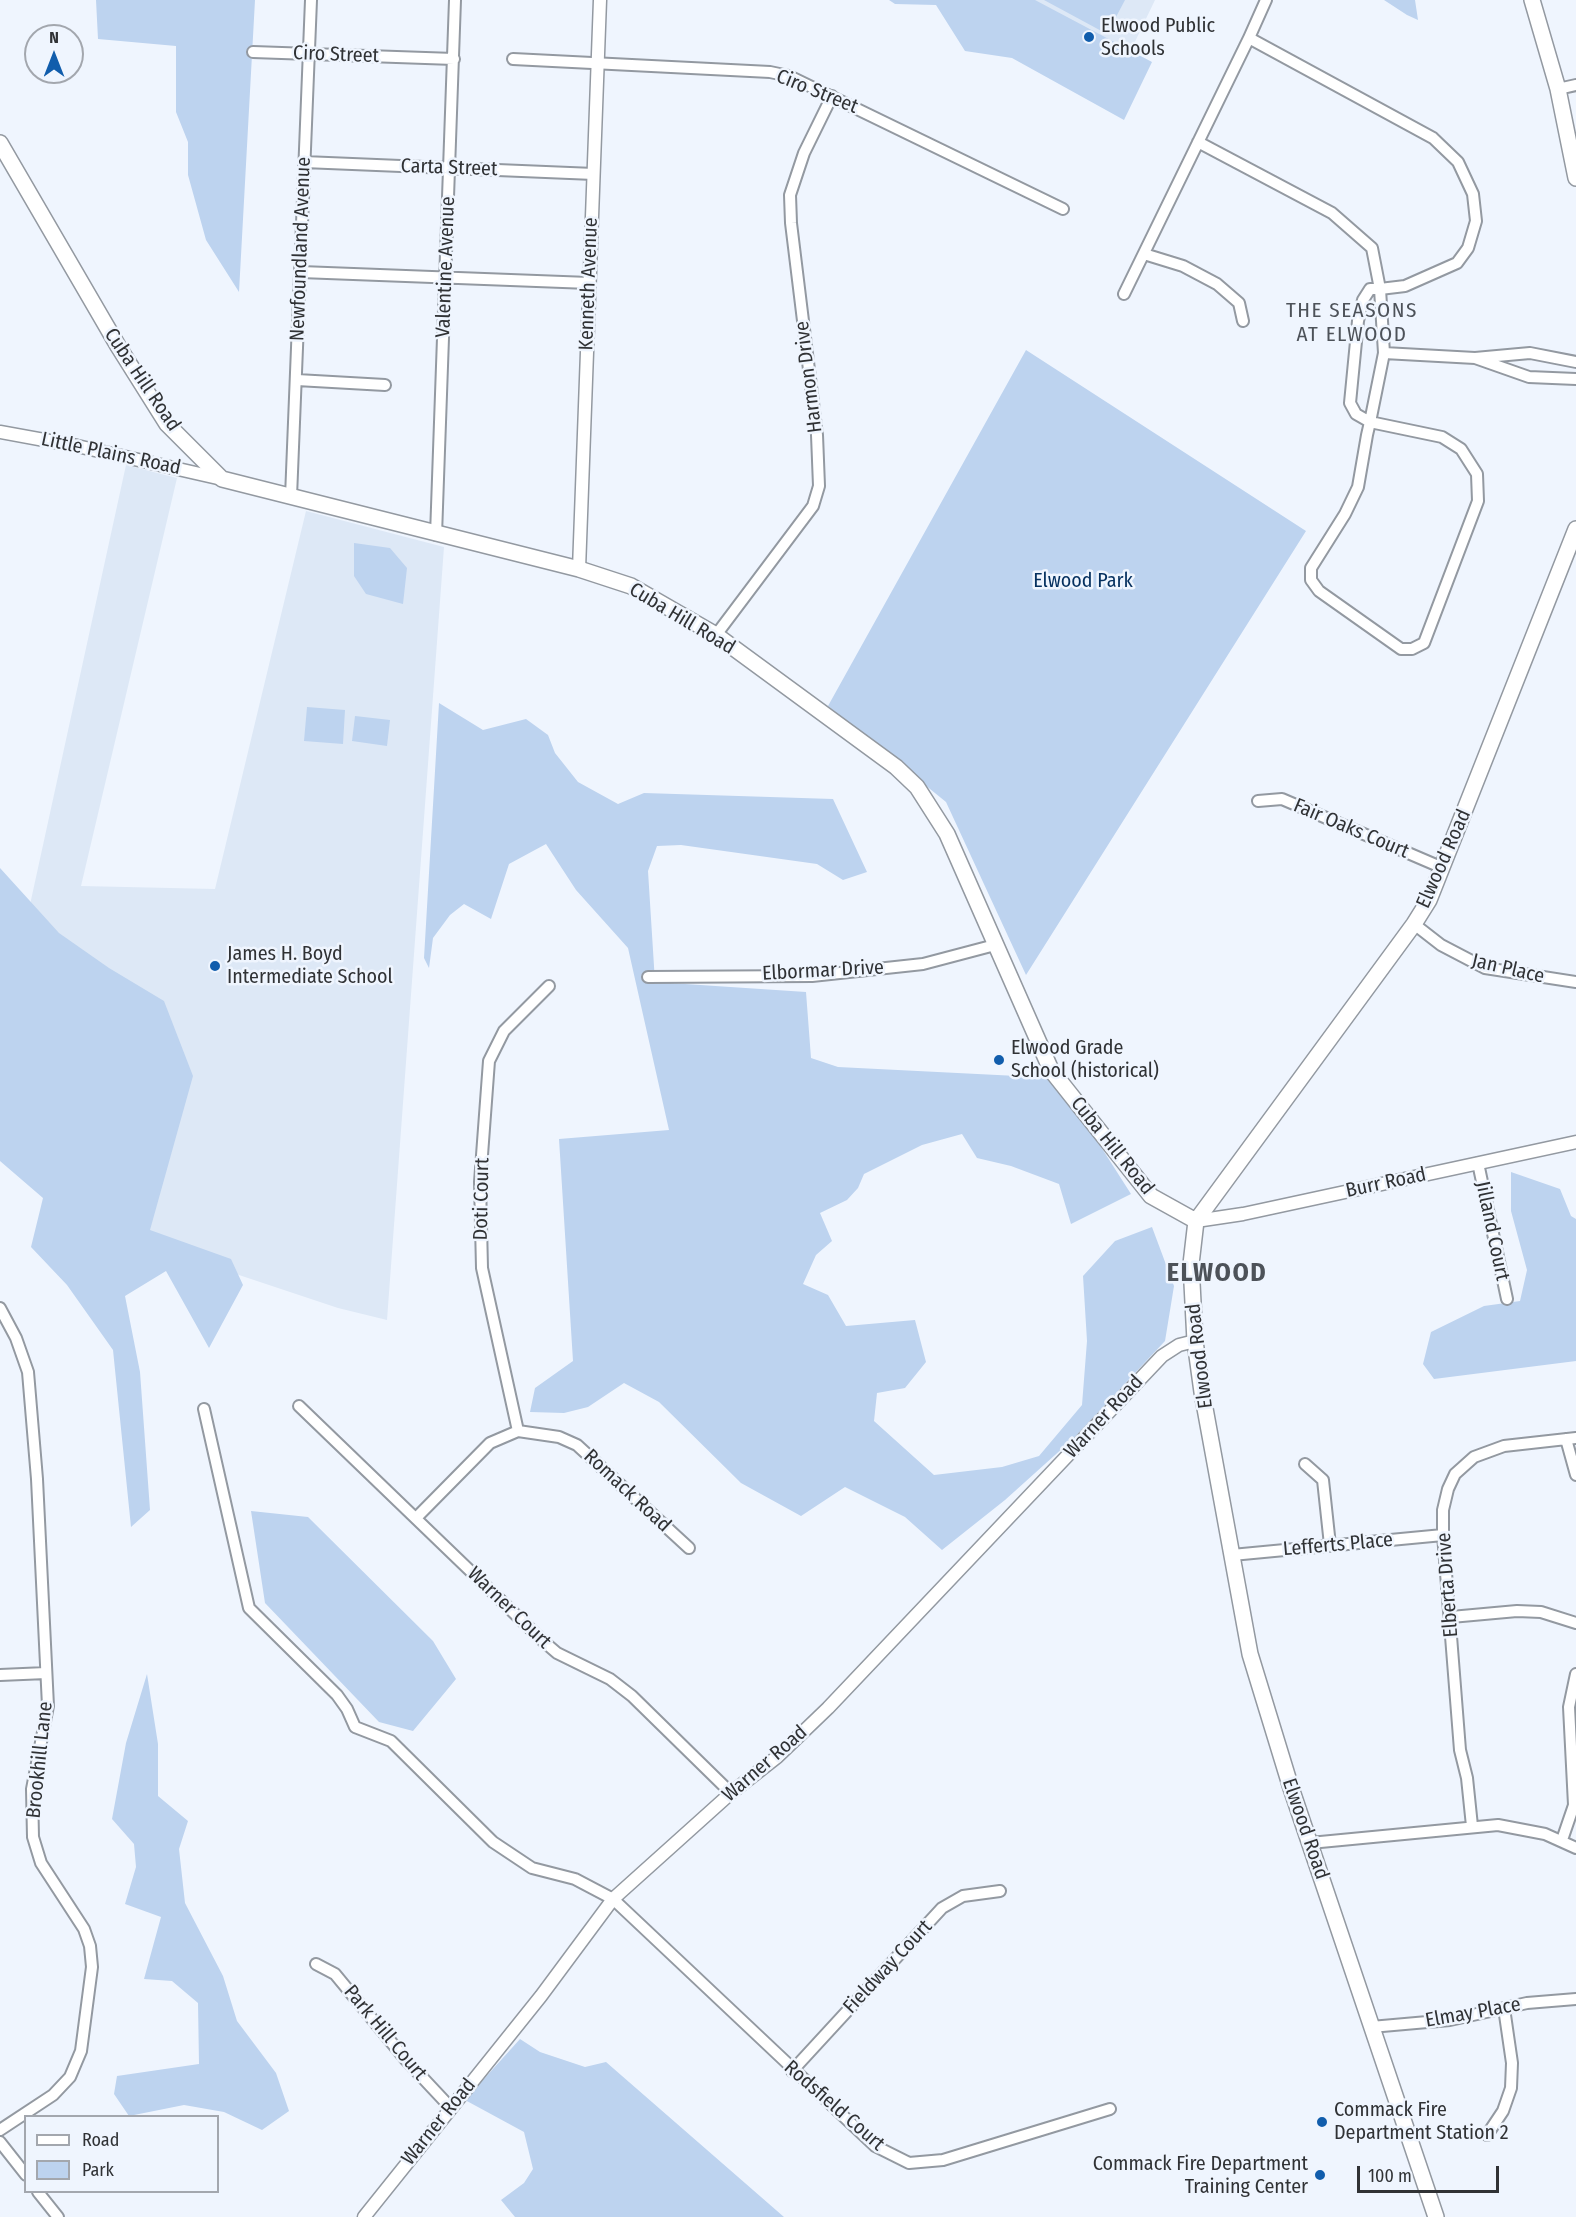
<!DOCTYPE html>
<style>
body{margin:0}
#map{position:relative;width:1576px;height:2217px;overflow:hidden;background:#eff5fe;font-family:"Fira Sans Condensed",sans-serif}
canvas{display:block}
.legend{position:absolute;left:24px;top:2115px;width:195px;height:78px;box-sizing:border-box;background:#eff5fe;border:2px solid #a3a7ae;margin:0;padding:8px 10px;list-style:none;font-size:18px;color:#303235}
.legend li{display:flex;align-items:center;gap:12px;height:30px}
.legend b{width:30px;border:2px solid #a3a7ae}
.north{position:absolute;left:24px;top:24px;width:60px;height:60px;box-sizing:border-box;background:#eff5fe;border:2px solid #a3a7ae;border-radius:50%;rotate:0deg;font-size:16px;font-weight:700;line-height:24px;text-align:center;color:#303235}
.north::after{content:'';display:block;margin:auto;width:21px;height:27px;background:#115dac;clip-path:polygon(50% 0,100% 100%,50% 72%,0 100%)}
.scale{position:absolute;left:1357px;top:2166px;width:142px;height:27px;box-sizing:border-box;border:3px solid #303235;border-top:0;padding-left:8px;font-size:18px;line-height:21px;white-space:nowrap;color:#303235;-webkit-text-stroke:4px #eff5fe;paint-order:stroke}
</style>
<div id="map">
<canvas width="1576" height="2217"></canvas>
<ul class="legend">
<li><b style="height:8px;background:#fff"></b>Road</li>
<li><b style="height:16px;background:#bdd3ef"></b>Park</li>
</ul>
<div class="north">N</div>
<div class="scale">100 m</div>
</div>
<script>
const c = document.querySelector('canvas').getContext('2d');
c.lineJoin = 'round';
function fill(path, color) {
  c.fillStyle = color;
  c.fill(path, 'evenodd');
}
function shape(rows) {
  const path = new Path2D();
  for (const r of rows) {
    path.moveTo(r[0], r[1]);
    for (let i = 2; i < r.length; i += 2) path.lineTo(r[i], r[i + 1]);
  }
  return path;
}
function strokePath(path, color, width, dash) {
  c.strokeStyle = color;
  c.lineWidth = width;
  c.lineCap = dash ? 'butt' : 'round';
  c.setLineDash(dash || []);
  c.stroke(path);
}
function label(font, color, halo, rows, align = 'center') {
  c.font = font + ' "Fira Sans Condensed",sans-serif';
  c.lineWidth = 5;
  c.setLineDash([]);
  c.textBaseline = 'middle';
  c.strokeStyle = halo;
  c.fillStyle = color;
  for (const [text, x, y, turn = 0] of rows) {
    c.save();
    c.translate(x, y);
    c.rotate((+turn || 0) * Math.PI / 180);
    c.textAlign = isNaN(turn) ? turn : align;
    if (halo) c.strokeText(text, 0, 0);
    c.fillText(text, 0, 0);
    c.restore();
  }
}
fill(shape([
 [965,0,1155,0,1119,75],
 [126,465,177,478,81,886,215,889,306,511,444,547,387,1320,338,1308,239,1275,133,1236,0,1042]
]), '#dde8f6');
fill(shape([
 [96,0,255,0,239,292,206,240,188,175,188,142,176,112,176,46,98,39],
 [889,0,1035,0,1152,62,1124,120,1012,58,965,51,936,5,895,4],
 [1044,0,1125,0,1107,34],
 [1384,0,1415,0,1418,20,1407,15],
 [1026,350,1306,531,1026,975,946,802,828,706],
 [354,543,390,548,407,568,403,604,366,594,354,576],
 [439,703,483,730,526,719,548,735,555,753,578,782,618,804,644,793,833,799,867,872,843,880,817,864,681,845,657,846,648,871,655,982,806,992,811,1058,838,1067,1057,1078,1131,1194,1071,1224,1059,1184,1011,1166,977,1158,962,1134,922,1145,864,1174,858,1188,847,1200,820,1213,832,1241,816,1255,803,1284,828,1295,846,1326,915,1320,926,1362,905,1388,877,1393,874,1421,934,1475,1002,1467,1039,1456,1082,1405,1087,1341,1083,1276,1115,1241,1152,1227,1174,1286,1165,1341,1075,1437,1005,1500,942,1550,905,1517,845,1487,801,1516,741,1483,659,1402,624,1383,588,1407,564,1413,530,1412,535,1388,573,1361,559,1139,669,1130,628,948,576,890,546,844,509,864,491,919,464,904,450,915,433,938,429,968,424,958],
 [307,707,345,710,343,744,304,741],
 [355,716,390,720,387,746,352,741],
 [0,868,59,933,109,968,164,1001,193,1076,150,1230,231,1259,243,1285,209,1348,166,1271,125,1296,140,1372,150,1510,131,1527,113,1350,67,1285,31,1247,43,1198,0,1161],
 [1511,1172,1560,1189,1571,1216,1576,1219,1576,1361,1434,1379,1423,1364,1431,1332,1484,1306,1520,1301,1527,1270,1511,1211],
 [251,1511,308,1517,433,1641,456,1679,413,1731,379,1722,265,1603],
 [147,1674,158,1744,158,1796,188,1821,179,1849,185,1903,223,1976,237,2021,276,2073,289,2111,262,2130,224,2112,184,2105,129,2116,114,2094,117,2076,199,2064,198,2003,172,1981,144,1979,161,1917,125,1904,136,1867,134,1844,112,1819,126,1743],
 [520,2039,540,2052,585,2067,606,2062,784,2217,515,2217,501,2200,524,2183,533,2169,524,2132,465,2100]
]), '#bdd3ef');
const minor = shape([
 [253,52,454,59],
 [513,59,770,72,789,76,1063,209],
 [1558,89,1576,85],
 [1198,142,1332,213,1372,248,1380,289,1370,289,1363,300,1358,321,1350,403,1356,414,1370,422,1442,437,1461,449,1477,474,1478,501,1424,643,1412,649,1401,649,1319,591,1311,580,1311,568,1345,514,1358,487,1367,435,1370,422,1384,353,1380,289,1405,286,1457,263,1468,248,1476,221,1473,194,1458,162,1433,138,1249,38,1266,0],
 [304,162,594,174],
 [1144,254,1183,266,1217,284,1239,303,1243,321],
 [301,272,589,283],
 [1124,294,1249,38],
 [1384,353,1475,358,1530,353,1576,362],
 [1475,358,1529,377,1576,379],
 [297,380,385,385],
 [291,497,311,0],
 [436,535,455,0],
 [716,635,813,506,819,486,817,435,791,223,790,195,804,153,832,96],
 [1258,801,1282,799,1443,868],
 [1414,924,1441,945,1485,968,1576,982],
 [648,977,812,976,923,964,995,945],
 [1478,1163,1507,1299],
 [0,1308,16,1338,28,1372,37,1479,48,1706,32,1789,33,1837,41,1863,84,1929,90,1946,92,1967,81,2051,70,2077,53,2095,0,2130],
 [299,1406,543,1641,557,1653,610,1679,632,1696,731,1793],
 [204,1409,249,1608,337,1695,347,1709,355,1727,391,1741,493,1842,532,1868,575,1879,613,1899,875,2146,909,2163,943,2160,1110,2109],
 [518,1431,482,1268,480,1182,489,1061,504,1031,549,986],
 [1566,1439,1576,1475],
 [1305,1464,1323,1480,1330,1545],
 [416,1518,490,1443,518,1431,559,1437,577,1445,689,1548],
 [1232,1555,1443,1535],
 [1451,1617,1517,1611,1541,1612,1576,1623],
 [0,1675,46,1673],
 [1472,1826,1467,1778,1460,1750,1443,1535,1443,1510,1448,1489,1455,1474,1474,1457,1504,1446,1576,1438],
 [1562,1840,1574,1805,1569,1707,1576,1674],
 [1310,1843,1498,1825,1545,1834,1576,1848],
 [316,1964,335,1974,406,2060,451,2108],
 [1371,2027,1450,2020,1527,2003,1576,1999],
 [792,2071,942,1908,963,1896,1000,1891],
 [1487,2135,1503,2111,1511,2088,1512,2063,1504,2008],
 [0,2142,26,2175],
 [38,2192,58,2217]
]);
const tertiary = shape([
 [0,432,77,446,222,479],
 [579,569,600,0],
 [1196,1221,1243,1214,1576,1142],
 [364,2217,541,1996,613,1899,731,1793,777,1757,828,1708,1162,1356,1179,1345,1195,1341]
]);
const secondary = shape([
 [1532,0,1558,89,1576,178],
 [0,143,118,346,167,424,222,479,579,569,631,586,716,635,896,767,917,787,947,834,1051,1070,1151,1196,1196,1221],
 [1436,2217,1291,1788,1250,1654,1202,1392,1195,1341,1191,1264,1196,1221,1414,924,1429,900,1576,529]
]);
strokePath(minor, '#9399a1', 14);
strokePath(tertiary, '#9399a1', 15);
strokePath(secondary, '#9399a1', 18);
strokePath(minor, '#fff', 10);
strokePath(tertiary, '#fff', 12);
strokePath(secondary, '#fff', 15);
for (const [x, y, r, color] of [
 [1089,37,6,"#115dac"],
 [215,966,6,"#115dac"],
 [999,1060,6,"#115dac"],
 [1322,2122,6,"#115dac"],
 [1320,2175,6,"#115dac"]
]) {
  const dot = new Path2D();
  dot.arc(x, y, r, 0, 2 * Math.PI);
  c.fillStyle = color;
  c.fill(dot);
  strokePath(dot, '#eff5fe', 2);
}
label('20px', '#303235', '#eff5fe', [
 ["Elwood Public",1101,26],
 ["Schools",1101,49],
 ["James H. Boyd",227,954],
 ["Intermediate School",227,977],
 ["Elwood Grade",1011,1048],
 ["School (historical)",1011,1071],
 ["Commack Fire",1334,2110],
 ["Department Station 2",1334,2133],
 ["Commack Fire Department",1308,2164,"right"],
 ["Training Center",1308,2187,"right"]
], 'left');
label('20px', '#303235', '#eff5fe', [
 ["Ciro Street",336,55,2],
 ["Ciro Street",817,92,22],
 ["Carta Street",449,168,2],
 ["Newfoundland Avenue",301,249,-88],
 ["Valentine Avenue",446,267,-88],
 ["Kenneth Avenue",589,284,-88],
 ["Harmon Drive",809,377,-97],
 ["Cuba Hill Road",142,380,56],
 ["Little Plains Road",111,454,12],
 ["Cuba Hill Road",682,619,31],
 ["Fair Oaks Court",1351,829,23],
 ["Elwood Road",1444,859,-66],
 ["Jan Place",1508,969,13],
 ["Elbormar Drive",823,971,-3],
 ["Cuba Hill Road",1112,1146,51],
 ["Burr Road",1386,1183,-12],
 ["Doti Court",482,1199,-89],
 ["Jilland Court",1492,1231,78],
 ["Elwood Road",1200,1356,-97],
 ["Warner Road",1104,1417,-47],
 ["Romack Road",627,1491,43],
 ["Lefferts Place",1338,1545,-5],
 ["Elberta Drive",1448,1585,-94],
 ["Warner Court",509,1608,44],
 ["Brookhill Lane",40,1760,-84],
 ["Warner Road",765,1764,-41],
 ["Elwood Road",1305,1829,71],
 ["Fieldway Court",888,1967,-47],
 ["Elmay Place",1473,2013,-10],
 ["Park Hill Court",385,2033,50],
 ["Rodsfield Court",834,2106,41],
 ["Warner Road",439,2122,-51]
]);
label('20px', '#05305f', '#eff5fe', [
 ["Elwood Park",1083,581]
]);
c.letterSpacing = '1.5px';
label('21px', '#4d5259', '#eff5fe', [
 ["THE SEASONS",1352,311],
 ["AT ELWOOD",1352,335]
]);
c.letterSpacing = '0px';
c.letterSpacing = '1.5px';
label('bold 26px', '#4d5259', '#eff5fe', [
 ["ELWOOD",1217,1274]
]);
c.letterSpacing = '0px';
</script>
